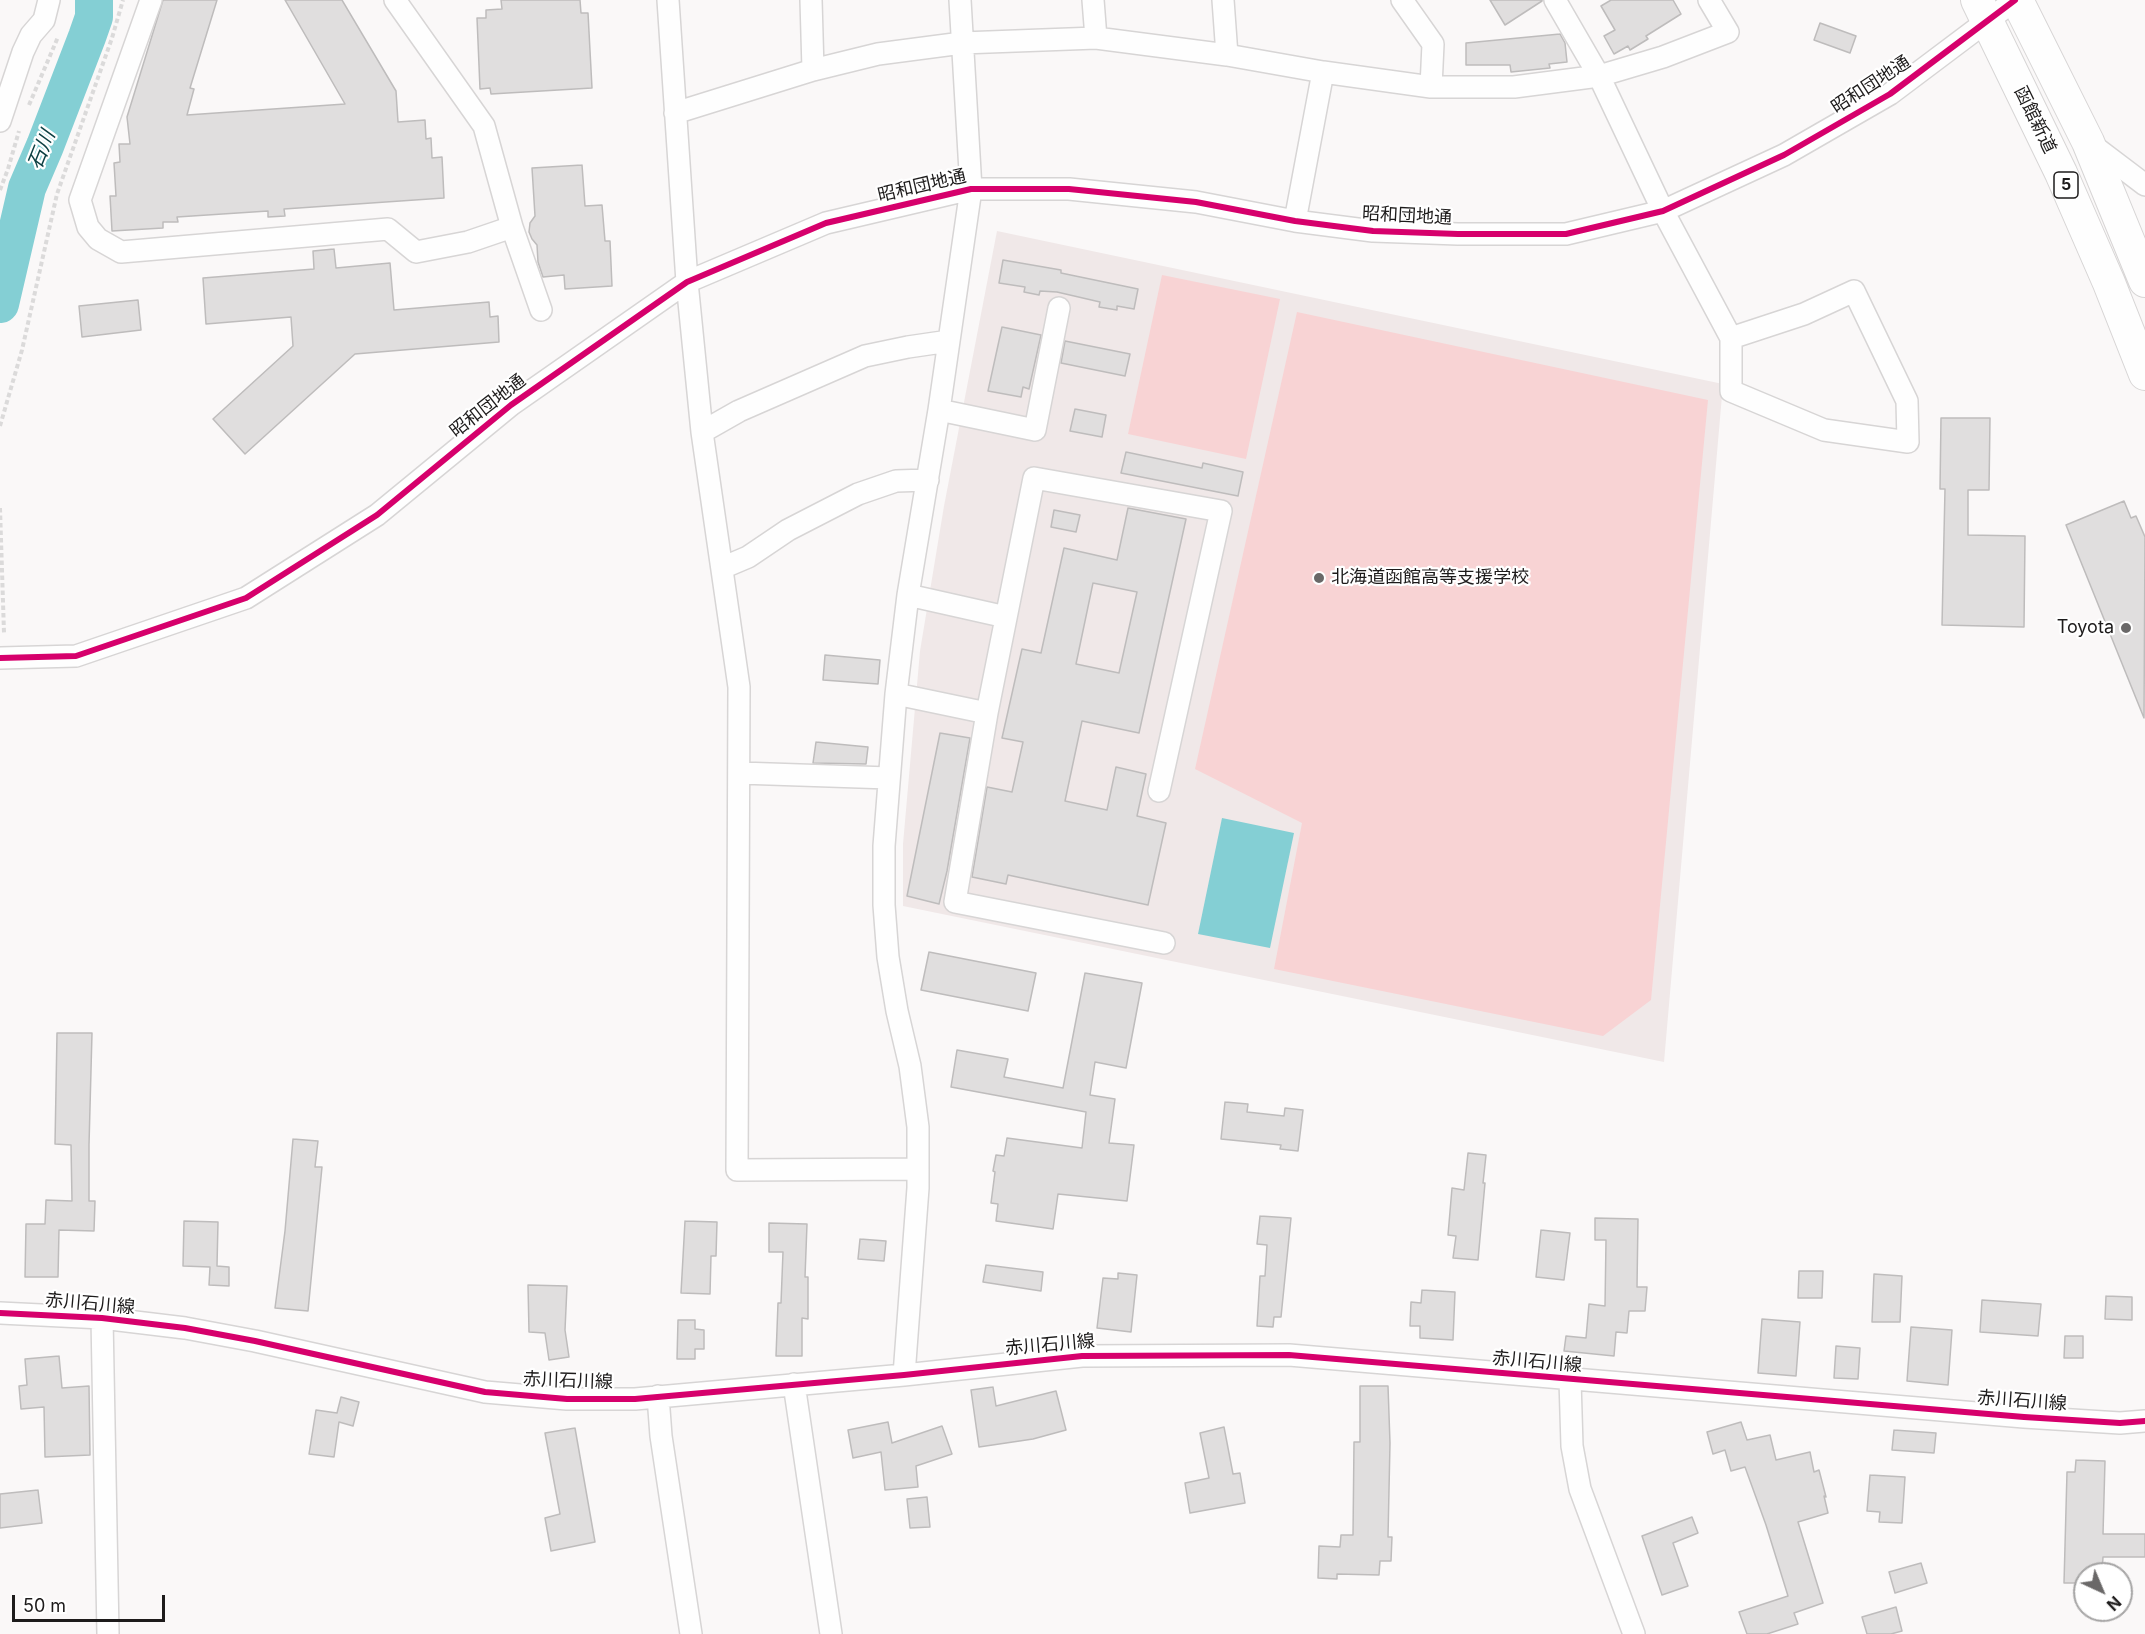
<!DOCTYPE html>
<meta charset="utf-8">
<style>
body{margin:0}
#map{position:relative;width:2145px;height:1634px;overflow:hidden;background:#faf8f8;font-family:Inter,sans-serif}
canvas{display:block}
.north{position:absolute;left:2073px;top:1562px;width:60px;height:60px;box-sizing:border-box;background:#fff;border:2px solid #a5a4a4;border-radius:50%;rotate:136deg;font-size:16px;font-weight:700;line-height:24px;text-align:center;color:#1d1b1b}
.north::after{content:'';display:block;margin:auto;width:21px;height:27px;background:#6a6868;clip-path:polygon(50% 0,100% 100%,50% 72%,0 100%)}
.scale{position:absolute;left:12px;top:1595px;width:153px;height:27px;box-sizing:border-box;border:3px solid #1d1b1b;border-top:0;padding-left:8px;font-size:18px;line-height:21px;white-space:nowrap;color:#1d1b1b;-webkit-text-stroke:4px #fff;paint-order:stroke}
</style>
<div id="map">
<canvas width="2145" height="1634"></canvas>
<div class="north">N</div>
<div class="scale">50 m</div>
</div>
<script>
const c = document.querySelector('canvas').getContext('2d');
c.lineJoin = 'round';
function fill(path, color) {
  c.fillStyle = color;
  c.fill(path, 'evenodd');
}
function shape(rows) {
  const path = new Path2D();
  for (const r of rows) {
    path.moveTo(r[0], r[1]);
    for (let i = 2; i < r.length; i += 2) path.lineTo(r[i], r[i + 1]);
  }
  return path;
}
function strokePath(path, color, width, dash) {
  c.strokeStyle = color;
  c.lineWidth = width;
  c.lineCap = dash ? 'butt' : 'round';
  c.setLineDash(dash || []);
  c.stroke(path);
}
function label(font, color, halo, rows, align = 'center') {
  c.font = font + ' Inter,"Noto Sans JP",sans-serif';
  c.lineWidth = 4.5;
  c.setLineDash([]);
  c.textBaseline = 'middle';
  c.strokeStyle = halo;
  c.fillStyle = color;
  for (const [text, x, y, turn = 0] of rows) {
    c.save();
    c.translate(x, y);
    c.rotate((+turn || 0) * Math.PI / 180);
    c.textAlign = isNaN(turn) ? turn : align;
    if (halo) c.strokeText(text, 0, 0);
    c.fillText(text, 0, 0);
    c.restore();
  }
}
fill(shape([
 [997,231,1723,384,1664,1062,903,906,903,844,920,651,944,506]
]), '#f0e8e8');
fill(shape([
 [1162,275,1280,299,1246,459,1128,434],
 [1297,312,1708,400,1651,1000,1603,1036,1274,969,1302,823,1195,769]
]), '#f8d3d4');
fill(shape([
 [1222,818,1294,833,1270,948,1198,934]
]), '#84cfd4');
strokePath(shape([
 [0,304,27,188,45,146,87,37,94,17,94,0]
]), '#84cfd4', 38);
const building = shape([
 [163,0,217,0,190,88,194,89,187,115,345,104,285,0,342,0,396,91,398,122,425,120,426,139,431,138,432,158,442,157,444,198,284,209,285,216,268,217,268,211,177,217,178,222,163,222,163,228,112,231,110,196,116,196,114,163,120,162,119,144,130,144,127,117,163,0],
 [501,0,580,0,581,13,588,13,592,88,491,94,490,88,480,89,477,18,486,18,486,10,502,9,501,0],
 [1490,0,1542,0,1542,1,1505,25,1490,0],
 [1611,0,1673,0,1681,14,1646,36,1648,39,1630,50,1628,46,1614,54,1604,36,1615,30,1601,6,1611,0],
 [1820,23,1856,36,1850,53,1814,40,1820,23],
 [1560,34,1565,43,1567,62,1549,64,1550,68,1511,72,1510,65,1466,65,1466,43,1560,34],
 [582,165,585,206,602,205,605,241,610,241,612,286,565,289,564,275,543,277,538,262,537,245,532,239,529,232,530,223,535,216,532,168,582,165],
 [334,249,336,268,390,263,394,310,489,302,490,317,498,316,499,342,355,354,245,454,213,419,293,346,291,317,206,324,203,278,314,269,313,251,334,249],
 [1003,260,1061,270,1061,273,1138,289,1134,309,1117,306,1117,310,1099,307,1100,302,1057,292,1040,291,1039,295,1024,292,1025,287,999,283,1003,260],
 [138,300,141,330,82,337,79,306,138,300],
 [1002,327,1041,335,1029,389,1023,387,1021,397,988,391,1002,327],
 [1065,341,1130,354,1125,376,1061,363,1065,341],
 [1075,409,1106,415,1102,437,1070,431,1075,409],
 [1941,418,1990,418,1989,490,1968,490,1968,535,2025,536,2024,627,1942,625,1945,489,1940,489,1941,418],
 [1126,452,1202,468,1203,463,1243,472,1238,496,1121,473,1126,452],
 [2124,501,2131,518,2136,516,2145,537,2144,718,2066,525,2124,501],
 [1128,508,1186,519,1139,733,1082,721,1065,801,1107,810,1116,767,1146,774,1137,816,1166,823,1148,905,1008,875,1006,884,972,877,987,787,1012,792,1023,742,1002,738,1022,649,1041,653,1064,548,1117,560,1128,508],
 [1093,583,1137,592,1119,673,1076,664,1093,583],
 [1054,510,1080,515,1076,532,1051,527,1054,510],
 [825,655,880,660,878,684,823,680,825,655],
 [940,733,970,738,947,871,939,904,907,896,940,733],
 [816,742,868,747,866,764,813,763,816,742],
 [929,952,1036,973,1028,1011,921,990,929,952],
 [1085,973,1142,983,1126,1068,1095,1062,1090,1095,1115,1099,1109,1143,1134,1145,1127,1201,1058,1194,1053,1229,996,1221,998,1204,991,1203,995,1172,993,1171,996,1155,1004,1156,1007,1138,1082,1148,1086,1112,951,1087,957,1050,1008,1059,1004,1077,1063,1088,1085,973],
 [57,1033,92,1033,89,1145,89,1201,95,1201,94,1231,59,1230,58,1277,25,1277,26,1224,45,1224,46,1200,72,1201,71,1145,55,1144,57,1033],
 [1225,1102,1248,1104,1247,1112,1284,1116,1285,1108,1303,1110,1298,1151,1280,1149,1281,1145,1221,1139,1225,1102],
 [293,1139,318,1141,315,1167,322,1167,308,1311,275,1308,285,1231,293,1139],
 [1468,1153,1486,1155,1483,1183,1485,1183,1478,1260,1453,1258,1456,1236,1448,1235,1452,1188,1464,1190,1468,1153],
 [1260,1216,1291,1218,1281,1317,1274,1317,1273,1327,1257,1326,1260,1276,1265,1276,1267,1245,1257,1244,1260,1216],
 [1595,1218,1638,1219,1637,1287,1647,1287,1645,1311,1629,1311,1627,1333,1616,1332,1614,1356,1564,1351,1566,1336,1586,1338,1589,1304,1605,1306,1606,1240,1595,1240,1595,1218],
 [184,1221,218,1222,217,1266,229,1267,229,1286,209,1285,210,1267,183,1266,184,1221],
 [685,1221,717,1222,716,1256,711,1256,710,1294,681,1293,685,1221],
 [769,1223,807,1224,805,1277,808,1277,808,1319,802,1318,802,1356,776,1356,778,1303,781,1303,783,1252,769,1252,769,1223],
 [1541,1230,1570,1233,1564,1280,1536,1277,1541,1230],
 [860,1239,886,1241,884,1261,858,1259,860,1239],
 [986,1265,1043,1272,1041,1291,983,1282,986,1265],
 [1799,1271,1823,1271,1822,1298,1798,1298,1799,1271],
 [1118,1273,1137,1275,1131,1332,1097,1328,1103,1278,1118,1279,1118,1273],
 [1874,1274,1902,1276,1900,1322,1872,1322,1874,1274],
 [528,1285,567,1286,565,1330,569,1357,549,1360,545,1333,529,1332,528,1285],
 [1422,1290,1455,1292,1453,1340,1420,1338,1420,1326,1410,1326,1411,1302,1421,1303,1422,1290],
 [2106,1296,2132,1297,2132,1320,2105,1319,2106,1296],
 [1982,1300,2041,1304,2038,1336,1980,1332,1982,1300],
 [1762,1319,1800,1322,1796,1376,1758,1373,1762,1319],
 [678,1320,695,1320,695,1329,704,1330,704,1349,695,1349,695,1359,677,1359,678,1320],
 [1911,1327,1952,1330,1948,1385,1907,1381,1911,1327],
 [2065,1336,2083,1336,2083,1358,2064,1358,2065,1336],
 [1836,1346,1860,1348,1858,1379,1834,1378,1836,1346],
 [59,1356,62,1388,89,1386,90,1455,45,1457,44,1407,21,1409,19,1386,27,1385,25,1359,59,1356],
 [1360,1386,1388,1386,1390,1443,1388,1537,1392,1537,1391,1561,1380,1561,1379,1575,1337,1574,1337,1579,1318,1578,1319,1546,1340,1547,1341,1535,1353,1535,1354,1442,1360,1442,1360,1386],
 [993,1387,996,1406,1056,1391,1066,1430,1033,1439,979,1447,971,1390,993,1387],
 [341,1397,359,1402,353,1426,339,1422,334,1457,309,1454,316,1410,337,1413,341,1397],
 [888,1422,892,1443,942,1426,952,1454,916,1466,918,1487,885,1490,881,1452,853,1458,848,1430,888,1422],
 [1741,1422,1747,1440,1770,1435,1776,1460,1810,1452,1814,1472,1819,1470,1826,1497,1824,1496,1828,1513,1798,1522,1823,1603,1794,1613,1798,1624,1767,1634,1747,1634,1739,1612,1788,1596,1766,1525,1745,1467,1731,1471,1725,1450,1713,1454,1707,1432,1741,1422],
 [1224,1427,1233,1474,1240,1473,1245,1503,1190,1513,1185,1483,1209,1478,1200,1433,1224,1427],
 [575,1428,595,1542,551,1551,545,1518,560,1514,545,1433,575,1428],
 [1894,1430,1936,1433,1934,1453,1892,1450,1894,1430],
 [2076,1460,2105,1461,2103,1534,2145,1534,2145,1557,2103,1557,2102,1574,2085,1574,2085,1583,2064,1583,2067,1472,2075,1472,2076,1460],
 [1870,1475,1905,1477,1902,1523,1879,1522,1880,1512,1867,1511,1870,1475],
 [38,1490,42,1523,0,1528,0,1494,38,1490],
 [927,1497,930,1527,910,1528,907,1499,927,1497],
 [1692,1517,1698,1533,1673,1543,1688,1586,1662,1595,1642,1536,1692,1517],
 [1921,1563,1927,1583,1895,1593,1889,1572,1921,1563],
 [1896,1607,1902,1631,1891,1634,1867,1634,1862,1617,1896,1607]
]);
fill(building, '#e0dede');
strokePath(building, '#bebcbc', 1.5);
const minor = shape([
 [151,0,80,200,88,227,98,239,121,252,388,229,416,252,468,242,512,227],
 [395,0,484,126,512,227,541,310],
 [668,0,687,282,702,432,739,687,737,1170,918,1169],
 [811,0,813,70],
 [1093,0,1096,38],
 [1223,0,1227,55],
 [1402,0,1433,44,1431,87],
 [1555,0,1599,76,1663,211,1731,338,1731,391,1824,430,1908,442,1907,401,1854,291,1804,314,1731,338],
 [675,113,813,70,878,54,962,43,1096,38,1227,55,1323,72,1431,87,1514,87,1599,76,1663,57,1728,32,1709,0],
 [0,121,23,52,31,35,44,20,49,0],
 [2091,144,2145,185],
 [1295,221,1323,72],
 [939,410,1035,430,1059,308],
 [702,432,739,411,865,356,908,347,949,341],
 [722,568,748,557,788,530,858,494,896,481,928,480],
 [908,595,1006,617],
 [0,658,76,656,246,598,377,515,511,405,687,282,826,223,971,189,1069,189,1196,202,1295,221,1373,231,1458,234,1566,234,1663,211,1784,155,1890,94,2015,0],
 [896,694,987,713],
 [740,773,889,778],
 [1159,791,1221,511,1034,478,987,713,955,902,1164,943],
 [0,1313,102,1318,185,1328,255,1341,485,1392,567,1399,635,1399,904,1375,1082,1356,1289,1355,2024,1417,2120,1423,2145,1421],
 [102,1318,108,1634],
 [904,1375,918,1188,918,1127,910,1066,897,1011,888,957,884,905,884,846,896,694,908,595,939,410,971,189,960,0],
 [1570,1380,1572,1446,1580,1489,1634,1634],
 [794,1384,831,1634],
 [658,1396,661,1436,691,1634]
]);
const highway = shape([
 [1977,0,2061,173,2109,283,2145,374],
 [2017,0,2088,142,2145,281]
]);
strokePath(minor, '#d7d5d5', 24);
strokePath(highway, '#d7d5d5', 34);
strokePath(shape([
 [29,105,58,37],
 [0,190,8,169,19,131],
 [0,426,22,350,57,194,112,38,123,0],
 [0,508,4,633]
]), '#dbdada', 4, [4.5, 3]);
strokePath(minor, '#fefefe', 21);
strokePath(highway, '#fefefe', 32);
strokePath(shape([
 [0,658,76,656,246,598,377,515,511,405,687,282,826,223,971,189,1069,189,1196,202,1295,221,1373,231,1458,234,1566,234,1663,211,1784,155,1890,94,2015,0],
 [0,1313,102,1318,185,1328,255,1341,485,1392,567,1399,635,1399,904,1375,1082,1356,1289,1355,2024,1417,2120,1423,2145,1421]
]), '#d6006c', 6);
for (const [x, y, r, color] of [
 [1319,578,6,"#6a6868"],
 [2126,628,6,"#6a6868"]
]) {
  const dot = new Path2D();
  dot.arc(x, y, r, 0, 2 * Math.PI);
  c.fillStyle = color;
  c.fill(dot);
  strokePath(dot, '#fff', 2);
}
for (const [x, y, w] of [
 [2066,185,24]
]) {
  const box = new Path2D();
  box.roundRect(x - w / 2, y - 13, w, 26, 4.5);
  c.fillStyle = '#fff';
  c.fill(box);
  strokePath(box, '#1d1b1b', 1.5);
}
label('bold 16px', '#1d1b1b', null, [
 ["5",2066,185]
]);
label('18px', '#1d1b1b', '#fff', [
 ["昭和団地通",1871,85,-33],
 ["函館新道",2035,120,64],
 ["昭和団地通",922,186,-13],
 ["昭和団地通",1407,216,3],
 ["昭和団地通",488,406,-38],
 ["赤川石川線",90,1304,5],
 ["赤川石川線",1050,1345,-5],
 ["赤川石川線",1537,1362,5],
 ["赤川石川線",568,1381,2],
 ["赤川石川線",2022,1401,4]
]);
label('18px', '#1d1b1b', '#fff', [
 ["北海道函館高等支援学校",1331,578],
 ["Toyota",2114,628,"right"]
], 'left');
label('italic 20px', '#0d4043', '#fff', [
 ["石川",42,150,-68]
]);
</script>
